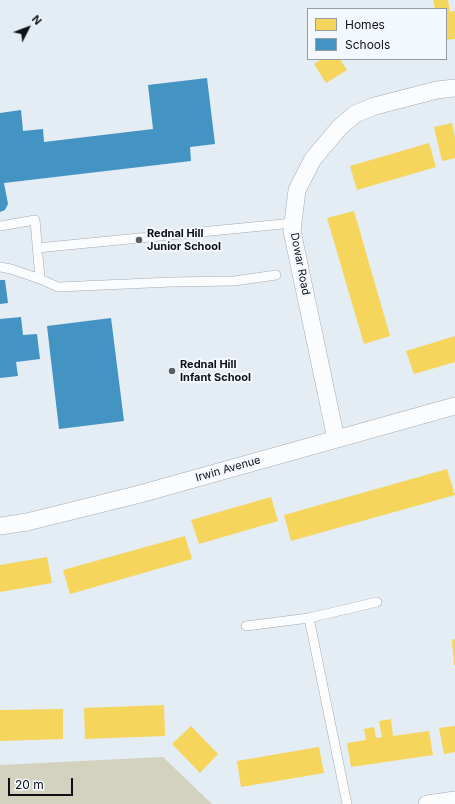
<!DOCTYPE html>
<style>
body{margin:0}
#map{position:relative;width:455px;height:804px;overflow:hidden;background:#e4ecf4;font-family:Inter,sans-serif}
canvas{display:block}
.legend{position:absolute;left:307px;top:8px;width:140px;height:52px;box-sizing:border-box;background:#f3f8fe;border:1px solid #979ca1;margin:0;padding:5px 7px;list-style:none;font-size:12px;color:#0d1116}
.legend li{display:flex;align-items:center;gap:8px;height:20px}
.legend b{width:20px;border:1px solid #979ca1}
.north{position:absolute;left:8px;top:8px;width:40px;height:40px;-webkit-text-stroke:3px #f3f8fe;paint-order:stroke;rotate:48deg;font-size:11px;font-weight:700;line-height:16px;text-align:center;color:#0d1116}
.north::after{content:'';display:block;margin:auto;width:14px;height:18px;background:#0d1116;clip-path:polygon(50% 0,100% 100%,50% 72%,0 100%)}
.scale{position:absolute;left:8px;top:778px;width:65px;height:18px;box-sizing:border-box;border:2px solid #0d1116;border-top:0;padding-left:5px;font-size:12px;line-height:14px;white-space:nowrap;color:#0d1116;-webkit-text-stroke:3px #f3f8fe;paint-order:stroke}
</style>
<div id="map">
<canvas width="455" height="804"></canvas>
<ul class="legend">
<li><b style="height:11px;background:#f6d55c"></b>Homes</li>
<li><b style="height:11px;background:#4393c3"></b>Schools</li>
</ul>
<div class="north">N</div>
<div class="scale">20 m</div>
</div>
<script>
const c = document.querySelector('canvas').getContext('2d');
c.lineJoin = 'round';
function fill(path, color) {
  c.fillStyle = color;
  c.fill(path, 'evenodd');
}
function shape(rows) {
  const path = new Path2D();
  for (const r of rows) {
    path.moveTo(r[0], r[1]);
    for (let i = 2; i < r.length; i += 2) path.lineTo(r[i], r[i + 1]);
  }
  return path;
}
function strokePath(path, color, width, dash) {
  c.strokeStyle = color;
  c.lineWidth = width;
  c.lineCap = dash ? 'butt' : 'round';
  c.setLineDash(dash || []);
  c.stroke(path);
}
function label(font, color, halo, rows, align = 'center') {
  c.font = font + ' Inter,sans-serif';
  c.lineWidth = 4;
  c.setLineDash([]);
  c.textBaseline = 'middle';
  c.strokeStyle = halo;
  c.fillStyle = color;
  for (const [text, x, y, turn = 0] of rows) {
    c.save();
    c.translate(x, y);
    c.rotate((+turn || 0) * Math.PI / 180);
    c.textAlign = isNaN(turn) ? turn : align;
    if (halo) c.strokeText(text, 0, 0);
    c.fillText(text, 0, 0);
    c.restore();
  }
}
fill(shape([
 [163,757,212,804,0,804,0,765]
]), '#d3d2bf');
fill(shape([
 [433,0,448,0,450,12,455,11,455,39,446,40,446,9,435,9],
 [322,59,340,59,347,70,326,83,314,64],
 [452,123,455,138,455,158,442,161,434,127],
 [429,143,436,167,357,190,350,166],
 [354,211,390,336,364,344,327,218],
 [455,336,455,362,414,374,406,351],
 [447,469,455,495,291,541,284,515],
 [271,497,278,521,199,544,191,520],
 [185,536,192,559,70,594,63,570],
 [47,557,52,583,0,592,0,565],
 [455,639,455,665,454,665,452,640],
 [164,705,165,736,85,739,84,708],
 [63,709,63,739,0,741,0,710],
 [391,719,393,736,429,731,433,755,351,767,347,743,366,740,364,729,374,727,376,738,382,737,379,721],
 [191,726,218,754,200,773,172,744],
 [455,726,455,752,444,754,439,728],
 [319,747,324,773,241,787,237,761]
]), '#f6d55c');
fill(shape([
 [207,78,215,144,190,147,191,161,4,183,8,204,5,210,0,212,0,113,21,110,23,131,43,129,44,142,153,129,148,85],
 [0,280,5,280,8,303,0,304],
 [21,317,23,335,37,334,40,359,16,362,18,376,0,378,0,319],
 [111,318,124,421,59,429,47,326]
]), '#4393c3');
const service = shape([
 [0,226,35,220,40,279],
 [37,248,293,223],
 [0,267,11,269,40,279,58,287,172,282,234,281,276,275],
 [309,618,347,804],
 [246,626,309,618,377,602]
]);
const minor = shape([
 [336,439,292,231,297,190,313,159,339,128,355,114,375,106,437,90,455,88],
 [0,526,27,522,140,494,455,406],
 [427,804,455,800]
]);
strokePath(service, '#a5abb1', 10);
strokePath(minor, '#a5abb1', 18);
strokePath(service, '#fbfcfd', 9);
strokePath(minor, '#fbfcfd', 17);
for (const [x, y, r, color] of [
 [139,240,4,"#585e64"],
 [172,371,4,"#585e64"]
]) {
  const dot = new Path2D();
  dot.arc(x, y, r, 0, 2 * Math.PI);
  c.fillStyle = color;
  c.fill(dot);
  strokePath(dot, '#f3f8fe', 1.5);
}
label('bold 11px', '#0d1116', '#f3f8fe', [
 ["Rednal Hill",147,234],
 ["Junior School",147,247],
 ["Rednal Hill",180,365],
 ["Infant School",180,378]
], 'left');
label('11px', '#0d1116', '#f3f8fe', [
 ["Dowar Road",300,264,79],
 ["Irwin Avenue",228,469,-16]
]);
</script>
